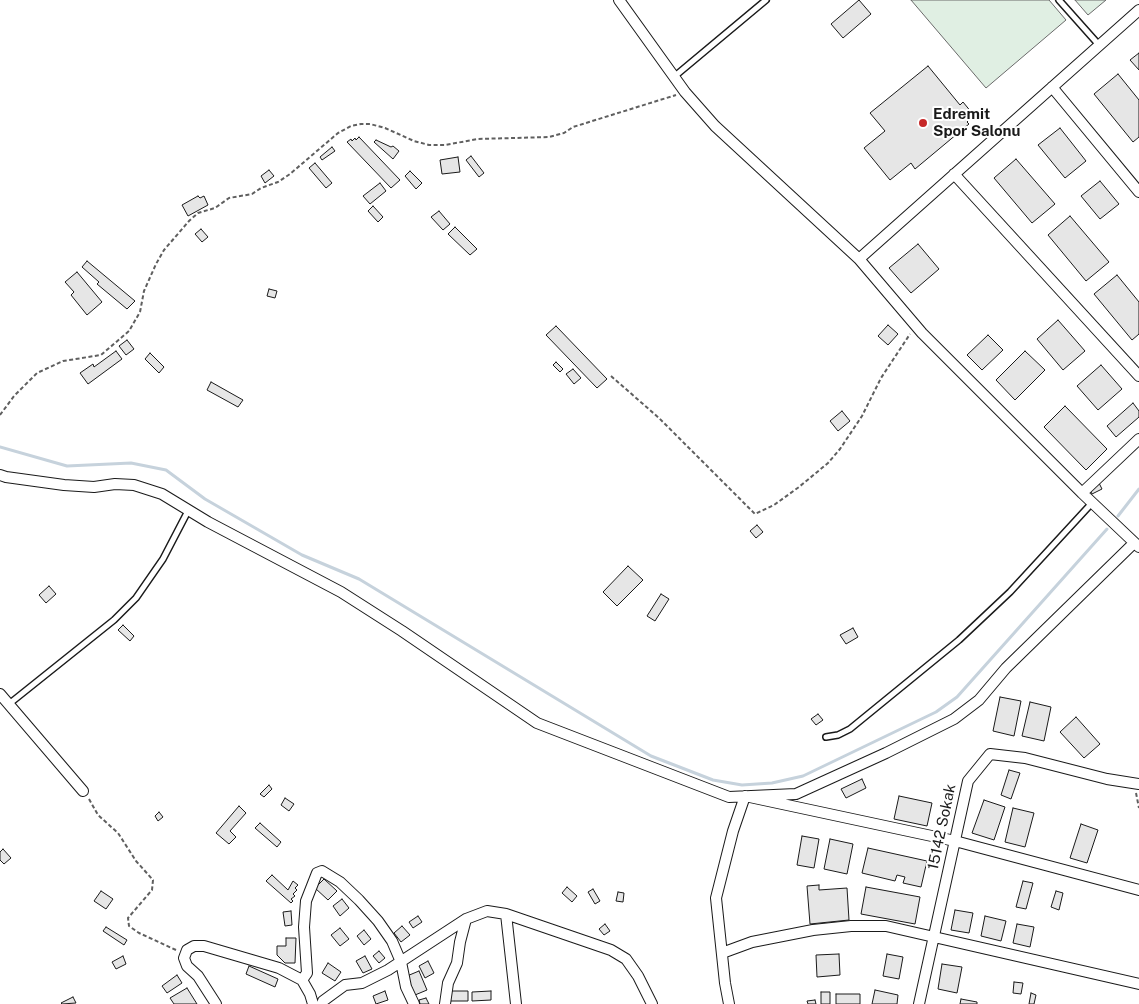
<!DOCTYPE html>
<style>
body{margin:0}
canvas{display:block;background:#fff}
</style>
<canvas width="1139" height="1004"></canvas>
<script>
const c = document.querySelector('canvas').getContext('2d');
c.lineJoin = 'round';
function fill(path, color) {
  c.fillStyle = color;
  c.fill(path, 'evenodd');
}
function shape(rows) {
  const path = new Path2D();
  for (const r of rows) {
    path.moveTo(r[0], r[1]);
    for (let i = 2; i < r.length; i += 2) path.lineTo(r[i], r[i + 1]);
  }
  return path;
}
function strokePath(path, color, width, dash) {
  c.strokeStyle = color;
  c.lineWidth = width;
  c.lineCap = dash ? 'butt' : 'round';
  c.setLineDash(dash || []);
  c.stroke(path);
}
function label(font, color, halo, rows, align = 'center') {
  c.font = font + ' "Public Sans",sans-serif';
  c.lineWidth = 4;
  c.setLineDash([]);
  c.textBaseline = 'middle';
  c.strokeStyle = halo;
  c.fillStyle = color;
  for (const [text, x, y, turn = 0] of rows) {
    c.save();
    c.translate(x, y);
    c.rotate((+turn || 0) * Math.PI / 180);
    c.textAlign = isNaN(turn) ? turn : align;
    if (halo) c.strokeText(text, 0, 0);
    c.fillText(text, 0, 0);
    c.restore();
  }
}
const green = shape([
 [911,0,1049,0,1066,20,986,88,911,0],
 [1075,0,1106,0,1088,15,1075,0]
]);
fill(green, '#e0efe3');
strokePath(green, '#6a6a6a', 1);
strokePath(shape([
 [0,447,67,466,131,463,166,470,205,499,302,555,359,579,651,756,713,780,742,785,772,783,803,776,936,712,957,697,1107,529],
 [1118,516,1139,489]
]), '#c6d2dc', 3);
const building = shape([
 [859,0,871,14,843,38,831,24,859,0],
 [1139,53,1139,70,1130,60,1139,53],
 [928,66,960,105,963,102,972,113,968,116,970,119,967,122,969,124,915,169,911,163,890,180,864,148,885,131,870,113,928,66],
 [1118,74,1139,100,1139,137,1133,142,1094,94,1118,74],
 [1060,128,1086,161,1065,178,1038,145,1060,128],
 [359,137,400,180,391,188,347,142,351,139,352,141,355,138,356,140,359,137],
 [376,140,391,147,393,146,399,151,393,159,374,142,376,140],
 [332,147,335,151,322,160,320,157,332,147],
 [471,156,484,173,479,177,466,160,471,156],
 [458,157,460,172,442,174,440,160,458,157],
 [1016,159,1055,204,1032,223,994,178,1016,159],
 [315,163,332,183,326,188,309,168,315,163],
 [269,170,274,176,265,183,261,176,269,170],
 [410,171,422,183,416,189,405,176,410,171],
 [1100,181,1119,204,1100,219,1081,196,1100,181],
 [380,183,386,191,370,204,363,196,380,183],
 [198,196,200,198,204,196,208,205,188,216,182,205,198,196],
 [373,206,383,217,378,222,368,211,373,206],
 [439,211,450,224,443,230,431,217,439,211],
 [1070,216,1109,262,1086,281,1048,235,1070,216],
 [455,227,477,249,470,255,448,234,455,227],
 [201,229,208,237,202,242,195,234,201,229],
 [918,244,939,269,911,293,889,268,918,244],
 [87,261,135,301,127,309,97,284,99,282,82,267,87,261],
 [77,272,102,302,87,315,71,295,74,292,65,282,77,272],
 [1117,275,1139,302,1139,334,1132,340,1094,294,1117,275],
 [269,289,277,291,275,298,267,296,269,289],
 [1058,320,1085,351,1063,370,1037,339,1058,320],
 [888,325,898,334,888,345,878,336,888,325],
 [556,326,607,379,597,388,546,335,556,326],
 [988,335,1003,350,982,370,967,355,988,335],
 [127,340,134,349,126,355,119,346,127,340],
 [116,351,122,359,88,384,80,373,93,364,94,367,116,351],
 [1025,351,1045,370,1015,400,996,380,1025,351],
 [150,353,164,367,159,373,145,359,150,353],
 [556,362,563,369,560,372,553,365,556,362],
 [1101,365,1122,389,1098,410,1077,386,1101,365],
 [573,369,581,378,574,384,566,374,573,369],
 [211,382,243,400,238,407,207,390,211,382],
 [1133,403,1139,411,1139,417,1116,437,1107,426,1133,403],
 [1065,406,1107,449,1086,470,1044,427,1065,406],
 [842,411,850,421,838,431,830,421,842,411],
 [1099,483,1102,489,1092,494,1089,488,1099,483],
 [757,525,763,532,756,538,750,531,757,525],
 [628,566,643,580,617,606,603,592,628,566],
 [49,586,56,594,46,603,39,595,49,586],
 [661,594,669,599,655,621,647,616,661,594],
 [123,625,134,636,130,641,118,630,123,625],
 [853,628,858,637,846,644,840,635,853,628],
 [1000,697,1021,701,1014,736,993,731,1000,697],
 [1030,702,1051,707,1044,741,1022,736,1030,702],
 [818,714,823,720,816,725,811,719,818,714],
 [1076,717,1100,744,1084,758,1060,732,1076,717],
 [1009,770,1020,773,1011,799,1001,795,1009,770],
 [862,779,866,788,846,798,841,789,862,779],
 [269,785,272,789,264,797,260,794,269,785],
 [899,796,932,803,927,826,894,819,899,796],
 [285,798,294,804,289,811,281,805,285,798],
 [984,800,1005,807,994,840,972,833,984,800],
 [239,806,246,813,230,831,236,837,229,844,216,833,239,806],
 [1013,808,1034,813,1025,847,1005,842,1013,808],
 [159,812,163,817,158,821,155,816,159,812],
 [260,823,281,842,277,847,255,828,260,823],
 [1081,824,1098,830,1087,863,1070,858,1081,824],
 [802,836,819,839,814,868,797,865,802,836],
 [830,839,853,844,847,874,824,869,830,839],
 [868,848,927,861,921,887,903,883,905,877,897,875,895,881,862,873,868,848],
 [3,849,11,858,4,864,0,860,0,852,3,849],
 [272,875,288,890,293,881,298,885,295,888,297,890,293,894,295,896,291,899,293,901,291,903,266,881,272,875],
 [324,879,337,891,328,900,315,888,324,879],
 [1023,881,1033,883,1026,909,1016,907,1023,881],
 [819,885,819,890,847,888,849,920,810,924,807,886,819,885],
 [567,887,577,896,572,902,562,893,567,887],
 [866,887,920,897,915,924,861,914,866,887],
 [593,889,600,901,595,904,588,892,593,889],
 [101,891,113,899,106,909,94,901,101,891],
 [1056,891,1063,893,1059,910,1051,907,1056,891],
 [618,892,624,893,623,902,616,901,618,892],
 [342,899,349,908,340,916,333,906,342,899],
 [955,910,973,913,969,933,951,930,955,910],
 [291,911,292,925,285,926,283,912,291,911],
 [418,916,422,922,413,928,409,922,418,916],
 [985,916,1006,921,1001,941,981,936,985,916],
 [605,924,610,931,604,935,599,929,605,924],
 [1017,924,1034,927,1030,947,1013,943,1017,924],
 [402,926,410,935,401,942,394,933,402,926],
 [106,927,127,940,124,945,103,931,106,927],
 [340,928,349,939,340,946,331,935,340,928],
 [364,930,371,939,364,945,357,936,364,930],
 [286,938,296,938,295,963,285,963,277,955,277,946,286,946,286,938],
 [379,951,385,958,379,963,373,956,379,951],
 [839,954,840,975,817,977,816,955,839,954],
 [887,954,903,957,899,979,883,976,887,954],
 [123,956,126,964,116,969,112,962,123,956],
 [365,956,372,969,363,973,356,961,365,956],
 [428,961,434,973,425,978,419,966,428,961],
 [328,963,341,972,335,981,322,973,328,963],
 [942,964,962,967,957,993,938,989,942,964],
 [249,966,278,979,275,987,246,974,249,966],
 [419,971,427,990,415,995,407,976,419,971],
 [177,975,182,983,167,993,162,986,177,975],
 [1014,982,1023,983,1021,994,1013,993,1014,982],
 [187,988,197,1004,174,1004,170,998,187,988],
 [875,990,898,995,897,1004,872,1004,875,990],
 [385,991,388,1000,376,1004,373,996,385,991],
 [449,991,468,991,468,1001,449,1001,449,991],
 [491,991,491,1000,472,1001,472,992,491,991],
 [821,992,830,992,830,1004,821,1004,821,992],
 [1031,993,1036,995,1034,1004,1029,1004,1031,993],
 [836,994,860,994,860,1004,836,1004,836,994],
 [73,997,76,1003,62,1004,61,1003,73,997],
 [426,998,429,1004,420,1004,419,1000,426,998],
 [961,999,977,1002,977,1004,960,1004,961,999],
 [815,1000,816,1004,808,1004,807,1001,815,1000]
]);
fill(building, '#e6e6e6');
strokePath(building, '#1a1a1a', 1);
const service = shape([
 [1059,0,1099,45],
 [675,76,766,0],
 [9,704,114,620,136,598,163,559,188,511],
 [826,737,838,735,850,729,959,640,1010,592,1092,503]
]);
const minor = shape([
 [619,0,685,92,715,126,859,259,922,333,1082,493,1139,547],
 [1052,87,1139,192],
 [954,174,1139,376],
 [859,259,1139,10],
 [0,475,6,477,64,485,94,487,115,484,134,485,162,494,208,522,341,592,402,631,537,723,729,797,796,794,886,753,954,719,979,700,1006,668,1134,543],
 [1082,493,1139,439],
 [0,694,83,791],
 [506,914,516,1004],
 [722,953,752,942,813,930,851,926,886,926,1139,984],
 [302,980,307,973,304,927,306,901,317,873,322,871,340,882,359,900,378,921,392,941,401,962,406,987,414,1004],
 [216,1004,198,976,187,966,184,958,187,950,194,946,204,946,279,968,302,980,310,994,313,1004],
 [322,1004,323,1001,345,985,362,983,388,970,466,919,487,911,506,914,611,950,626,959,638,976,652,1004],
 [445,1004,448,983,457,963,460,942,466,919],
 [729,1004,725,983,716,898,733,831,745,796,955,841,1139,890],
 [919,1004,968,781,990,754,1025,758,1107,779,1139,784]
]);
strokePath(service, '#1a1a1a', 8);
strokePath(minor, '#1a1a1a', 12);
strokePath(shape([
 [611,376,659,418,755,514,774,505,799,487,828,463,840,449,862,416,881,378,910,334],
 [0,415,14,396,37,373,63,361,101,355,129,331,140,312,144,291,156,264,164,250,189,221,198,213,215,208,229,198,252,194,261,188,278,182,290,174,338,133,351,126,361,124,370,124,385,128,414,141,429,145,445,145,478,139,549,137,564,133,573,127,676,95],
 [1136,793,1139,808],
 [89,799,98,815,118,833,136,861,153,880,152,890,128,918,129,926,139,933,176,950]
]), '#5f5f5f', 2, [4, 2.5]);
strokePath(service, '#fff', 5);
strokePath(minor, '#fff', 10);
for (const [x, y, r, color] of [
 [923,123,5,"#c62828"]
]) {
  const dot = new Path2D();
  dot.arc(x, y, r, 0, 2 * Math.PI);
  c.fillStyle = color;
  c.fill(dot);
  strokePath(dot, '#fff', 2);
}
label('bold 15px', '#1a1a1a', '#fff', [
 ["Edremit",933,114],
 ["Spor Salonu",933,131]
], 'left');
label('15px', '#1a1a1a', '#fff', [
 ["15142 Sokak",942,827,-78]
]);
</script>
